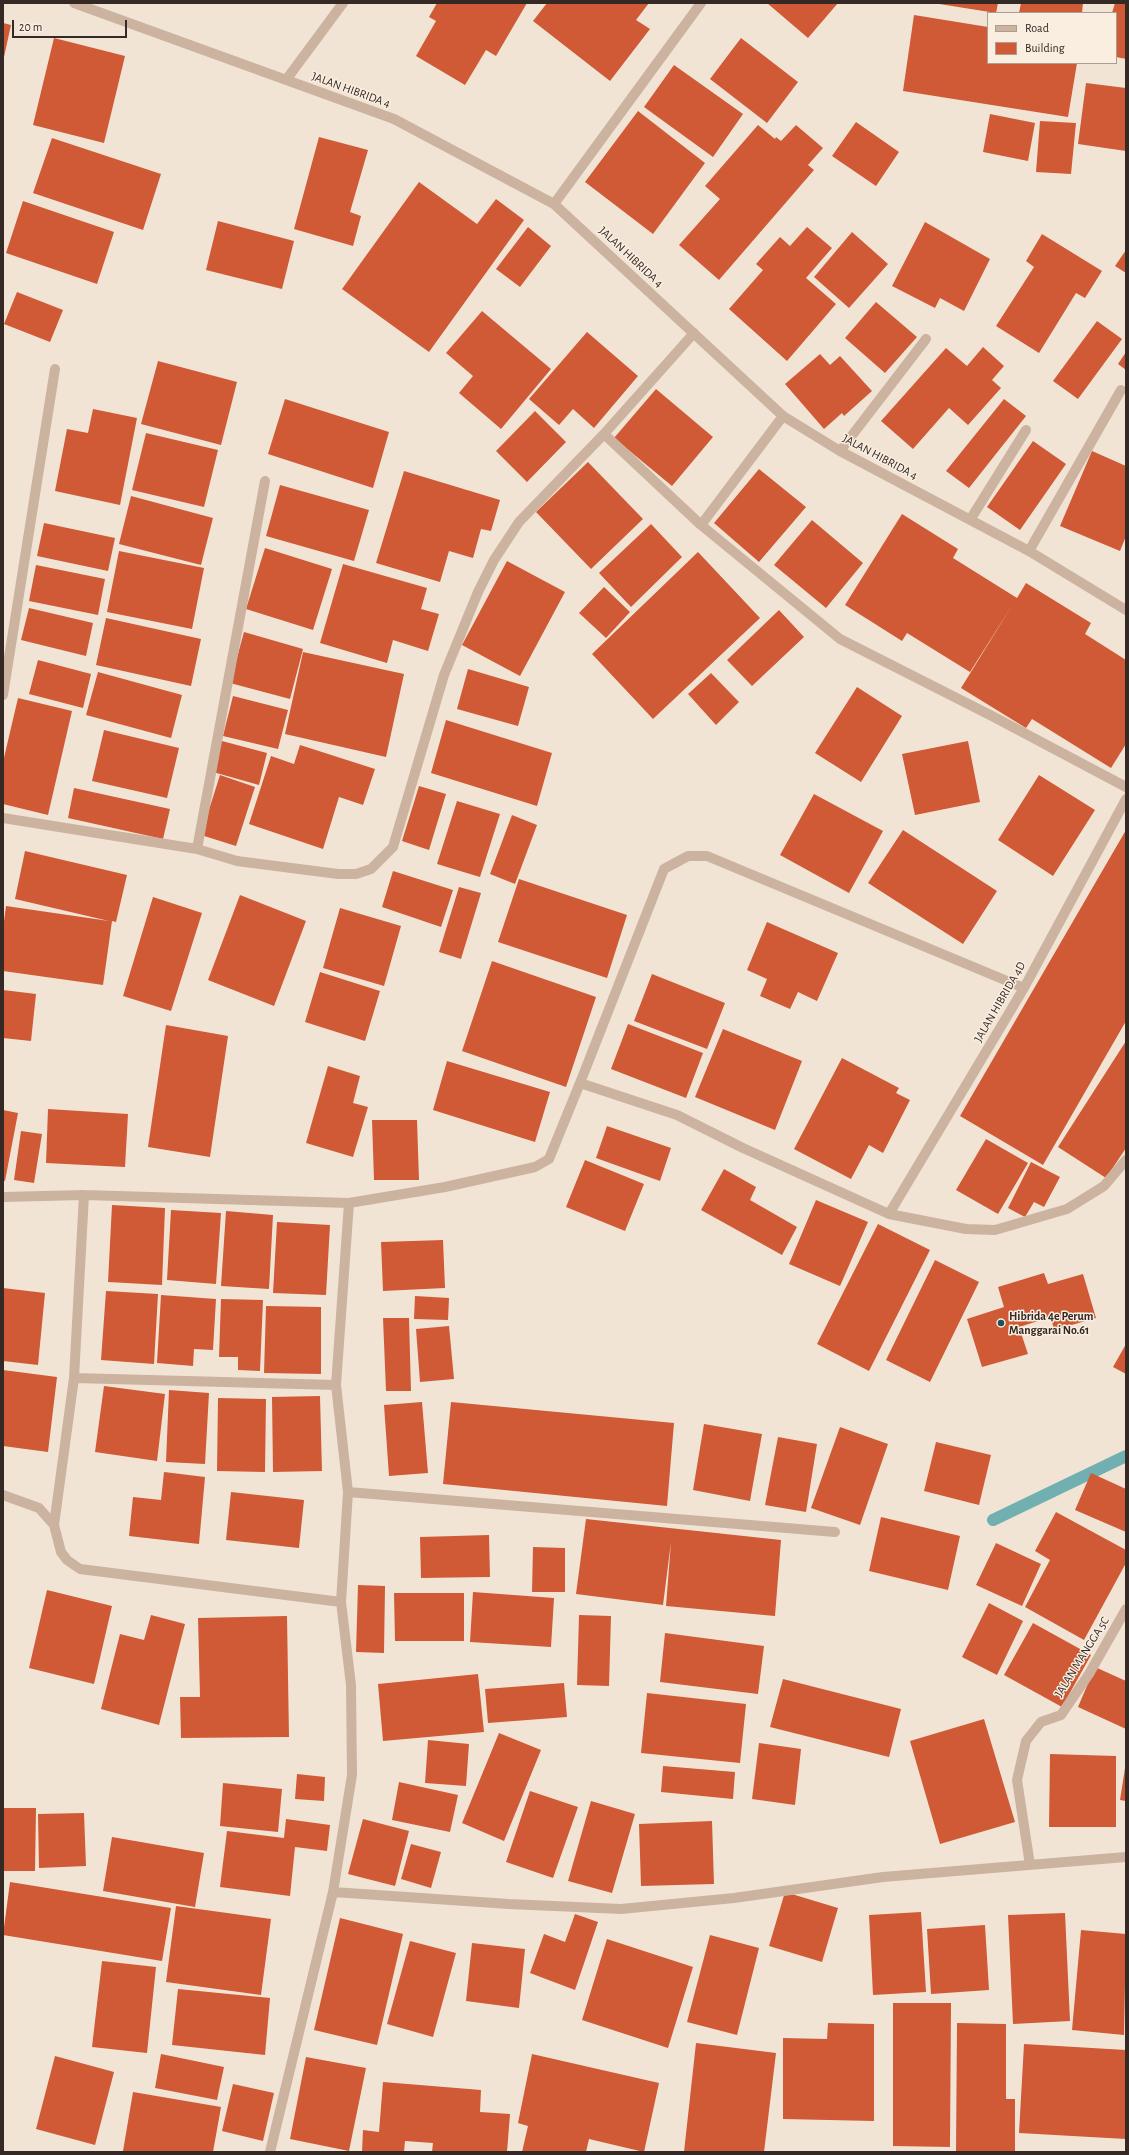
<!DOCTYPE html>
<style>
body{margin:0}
#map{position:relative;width:1129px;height:2155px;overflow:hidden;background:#f2e4d5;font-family:"Alegreya Sans",sans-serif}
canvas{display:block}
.frame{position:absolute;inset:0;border:4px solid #342924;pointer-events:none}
.legend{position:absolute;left:987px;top:12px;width:130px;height:52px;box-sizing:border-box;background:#faeee1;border:1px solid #ab9f95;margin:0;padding:5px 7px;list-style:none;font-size:12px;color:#342924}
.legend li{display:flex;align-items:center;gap:8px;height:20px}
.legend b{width:20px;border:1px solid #ab9f95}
.scale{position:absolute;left:12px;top:20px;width:115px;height:18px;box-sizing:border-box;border:2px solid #342924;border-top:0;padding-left:5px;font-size:12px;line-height:14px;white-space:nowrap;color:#342924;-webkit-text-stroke:3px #faeee1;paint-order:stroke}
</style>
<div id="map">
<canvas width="1129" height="2155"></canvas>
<div class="frame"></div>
<ul class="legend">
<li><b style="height:5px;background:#cbb3a0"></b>Road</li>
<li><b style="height:11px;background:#cf5a35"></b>Building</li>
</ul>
<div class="scale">20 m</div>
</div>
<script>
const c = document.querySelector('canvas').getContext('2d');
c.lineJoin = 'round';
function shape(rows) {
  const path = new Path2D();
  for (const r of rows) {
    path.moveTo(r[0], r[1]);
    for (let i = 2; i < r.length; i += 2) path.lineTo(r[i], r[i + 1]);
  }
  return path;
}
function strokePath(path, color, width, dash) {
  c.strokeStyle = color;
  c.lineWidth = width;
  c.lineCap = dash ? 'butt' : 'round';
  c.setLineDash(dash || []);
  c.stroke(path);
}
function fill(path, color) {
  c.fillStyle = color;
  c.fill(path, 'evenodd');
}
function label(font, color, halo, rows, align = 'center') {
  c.font = font + ' "Alegreya Sans",sans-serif';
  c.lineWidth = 3;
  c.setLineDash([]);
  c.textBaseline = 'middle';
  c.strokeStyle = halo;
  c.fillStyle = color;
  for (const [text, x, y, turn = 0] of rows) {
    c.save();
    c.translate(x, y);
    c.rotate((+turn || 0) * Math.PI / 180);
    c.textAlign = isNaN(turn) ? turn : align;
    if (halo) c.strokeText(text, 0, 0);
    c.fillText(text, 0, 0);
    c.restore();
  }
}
strokePath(shape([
 [993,1520,1126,1456]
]), '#72afb1', 12);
fill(shape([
 [437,3,527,3,496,56,486,50,465,85,416,56,436,21,429,17],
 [547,3,649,3,636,20,650,29,610,81,533,21],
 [767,3,838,3,808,38],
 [933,3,998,3,996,13],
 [1021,3,1083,3,1082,13,1019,13],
 [1115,3,1126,3,1126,59,1116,57,1116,13,1112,13],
 [914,15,988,27,988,63,1077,63,1068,117,903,91],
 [3,23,11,25,4,57,3,57],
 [54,38,125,56,104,143,33,125],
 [741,38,798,82,767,123,710,79],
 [674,65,743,114,713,157,644,107],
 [1086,83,1126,88,1126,151,1078,144],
 [638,111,705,163,653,234,585,182],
 [990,114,1035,123,1028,161,983,152],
 [1040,121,1076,123,1071,174,1036,172],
 [856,122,899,152,876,186,832,156],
 [758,125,775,139,776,137,781,141,796,125,823,148,808,165,814,170,719,280,679,245,720,199,705,186],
 [319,137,368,150,350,212,361,216,353,246,294,229],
 [52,138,161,174,143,230,33,193],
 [419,182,477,224,496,199,524,220,429,352,342,289],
 [23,201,114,232,97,284,6,253],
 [218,221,294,241,282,289,206,270],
 [925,222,990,259,964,311,940,298,935,308,892,286],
 [528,227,551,246,520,287,496,269],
 [807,227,832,248,806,278,836,304,787,361,729,309,763,270,756,264,780,237,790,246],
 [852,232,888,264,849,308,814,277],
 [1042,234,1102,271,1085,298,1076,293,1039,353,996,326,1034,267,1026,261],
 [1126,250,1126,273,1115,266],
 [17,292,63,310,50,342,4,324],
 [876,302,917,337,885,373,845,338],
 [482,311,551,369,501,429,459,393,473,376,446,353],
 [1097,321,1122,339,1078,399,1053,381],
 [587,332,638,376,594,428,573,409,559,425,529,399],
 [983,347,1004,366,992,380,1001,388,968,425,949,408,913,449,881,421,946,348,967,366],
 [1126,352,1126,370,1118,364],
 [820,354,830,365,840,356,872,391,844,416,842,413,824,429,785,384],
 [158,361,237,382,221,445,141,424],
 [656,389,713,437,672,486,614,438],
 [285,399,389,432,373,488,268,454],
 [1004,399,1026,416,969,488,946,471],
 [93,409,137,418,120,505,55,491,67,429,88,433],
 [535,411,566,442,527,482,496,451],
 [146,433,218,450,204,507,132,490],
 [1033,441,1066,464,1020,530,987,507],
 [1092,451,1126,466,1126,536,1120,551,1060,526],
 [588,462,643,519,591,569,536,512],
 [759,469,806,507,759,562,714,523],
 [404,471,500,500,491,531,481,529,473,558,449,551,440,582,376,563],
 [280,485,369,510,354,561,266,536],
 [131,496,213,518,201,565,119,544],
 [902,514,958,549,953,558,1017,598,1026,583,1091,623,1085,634,1126,660,1126,744,1111,768,1032,719,1026,728,961,688,1013,604,970,672,907,633,902,641,845,605],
 [812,520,863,563,826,608,774,565],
 [44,523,115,538,108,571,37,556],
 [651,524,682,557,631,607,599,573],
 [265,548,332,569,313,630,246,609],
 [119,551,204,568,192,629,107,612],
 [698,552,760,618,653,719,592,654],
 [507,561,565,592,520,676,462,645],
 [343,564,427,588,421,609,439,614,428,651,393,640,387,663,320,643],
 [36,565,105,579,98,615,29,601],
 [604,587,630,612,606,638,579,613],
 [29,608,93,623,86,656,21,640],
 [779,610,804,637,752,686,727,660],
 [106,618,201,639,191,686,96,665],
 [244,632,303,649,290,699,230,683],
 [303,652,404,674,386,757,285,734],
 [38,660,91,674,83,708,29,694],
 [468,669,529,687,518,726,457,709],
 [98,672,182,695,171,738,86,715],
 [711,673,739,702,716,725,688,694],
 [857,687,902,716,861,782,815,753],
 [233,696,288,710,278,749,223,736],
 [18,698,72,711,48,815,3,804,3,762],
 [446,720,552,753,537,806,431,773],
 [104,730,179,748,167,798,92,781],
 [222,741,267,753,259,785,213,772],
 [968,741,980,802,915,815,902,754],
 [300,745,375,769,363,805,339,797,323,849,249,824,271,756,294,764],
 [220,775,255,787,236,846,201,835],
 [1039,775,1095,810,1053,876,998,840],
 [419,786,446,794,429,850,402,841],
 [74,788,170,809,163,839,68,818],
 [814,794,883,831,849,893,780,855],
 [457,801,500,814,480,877,437,864],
 [512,815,537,825,515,884,490,874],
 [903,830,997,891,963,944,868,883],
 [1126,830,1126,1021,1043,1165,960,1116],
 [25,851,127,875,116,922,112,921,103,985,3,971,3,929,6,906,109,921,15,899],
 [393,871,453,890,441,927,382,907],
 [519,879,627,915,607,978,498,942],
 [459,887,481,893,461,959,439,952],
 [240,895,306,921,274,1006,208,980],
 [153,897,202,913,171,1011,123,996],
 [340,908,401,926,384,986,323,968],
 [767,922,838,953,817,1001,798,992,790,1009,760,996,767,979,747,970],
 [492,961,596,997,566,1087,462,1051],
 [320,972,380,991,365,1041,305,1022],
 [652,974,725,1003,707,1049,634,1021],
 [3,990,36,994,31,1041,3,1038],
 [628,1024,703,1053,686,1098,611,1069],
 [166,1025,228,1036,210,1157,148,1147],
 [723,1029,802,1061,775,1130,695,1097],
 [1126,1041,1126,1148,1106,1178,1058,1147],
 [842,1058,899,1088,896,1093,910,1100,883,1153,869,1145,851,1179,794,1149],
 [447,1061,550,1092,535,1142,433,1110],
 [328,1066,360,1076,353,1103,368,1107,353,1157,306,1143],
 [48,1109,128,1114,125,1167,46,1163],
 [3,1110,18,1113,5,1181,3,1180],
 [372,1120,417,1120,419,1180,374,1180],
 [607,1126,671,1148,660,1181,596,1158],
 [21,1131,42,1134,34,1183,14,1180],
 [986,1139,1028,1163,998,1214,956,1190],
 [585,1160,644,1184,625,1231,566,1207],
 [1031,1162,1060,1177,1044,1207,1034,1202,1025,1217,1008,1208],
 [724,1169,756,1187,750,1200,797,1227,782,1255,701,1210],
 [816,1200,868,1222,840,1286,789,1264],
 [112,1205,165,1208,162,1285,108,1282],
 [171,1210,221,1213,216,1284,167,1280],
 [226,1211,273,1215,269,1289,221,1286],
 [277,1222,330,1225,326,1295,273,1293],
 [878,1224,930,1250,869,1371,817,1344],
 [443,1240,445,1288,383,1291,381,1242],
 [935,1260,979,1282,930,1382,886,1360],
 [1044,1273,1048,1284,1083,1274,1096,1318,1054,1330,1051,1317,1019,1327,1028,1354,982,1367,967,1319,1004,1307,998,1287],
 [3,1288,45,1293,38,1365,3,1361],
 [106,1291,158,1294,154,1364,101,1360],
 [161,1295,216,1299,213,1350,194,1349,193,1366,157,1363],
 [415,1296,449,1298,448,1320,414,1319],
 [221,1299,263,1300,260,1371,238,1370,238,1357,219,1357],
 [266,1306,321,1307,321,1374,264,1373],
 [383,1318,409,1318,411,1391,386,1391],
 [449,1326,454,1379,420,1382,416,1329],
 [1126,1344,1126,1374,1113,1367],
 [3,1370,57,1377,48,1452,3,1446],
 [104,1386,165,1394,157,1461,95,1452],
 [169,1390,209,1393,205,1464,166,1462],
 [320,1396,322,1471,273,1472,272,1397],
 [218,1398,266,1399,265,1472,217,1471],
 [422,1402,428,1473,389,1476,384,1405],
 [451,1402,674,1423,667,1506,443,1484],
 [704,1424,762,1434,750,1501,693,1490],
 [840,1427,888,1444,860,1525,811,1508],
 [778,1437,817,1444,806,1512,765,1505],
 [936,1442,991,1455,979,1505,924,1491],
 [164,1472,205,1477,199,1544,129,1536,133,1497,161,1500],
 [1091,1473,1126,1489,1126,1532,1075,1510],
 [231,1492,304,1500,299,1548,226,1540],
 [1056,1512,1126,1550,1126,1563,1084,1640,1025,1607,1050,1560,1035,1551],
 [881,1517,960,1536,948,1590,869,1571],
 [586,1519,781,1540,775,1616,666,1606,671,1542,663,1605,576,1594],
 [489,1535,490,1577,421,1578,420,1537],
 [996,1543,1041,1564,1022,1606,976,1585],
 [533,1547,565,1548,565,1592,532,1592],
 [358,1585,385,1586,384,1653,356,1652],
 [47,1590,112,1606,94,1684,29,1668],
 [473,1592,554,1598,551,1647,470,1642],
 [394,1593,464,1593,464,1641,395,1641],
 [989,1603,1023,1621,997,1675,962,1657],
 [151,1615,185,1624,159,1725,101,1709,120,1634,144,1640],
 [579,1615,611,1616,609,1686,577,1685],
 [287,1616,289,1737,181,1738,180,1697,200,1697,198,1618],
 [1033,1623,1091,1655,1062,1707,1004,1675],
 [665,1633,764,1646,758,1694,660,1682],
 [1095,1667,1126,1681,1126,1729,1078,1707],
 [478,1674,484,1732,383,1741,378,1684],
 [783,1679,901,1709,889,1757,770,1727],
 [564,1683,567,1717,488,1723,485,1689],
 [647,1693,746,1704,740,1763,641,1753],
 [984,1719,1015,1822,940,1844,910,1741],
 [499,1733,541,1750,504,1841,462,1823],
 [428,1740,469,1744,466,1786,425,1783],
 [759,1743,801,1749,795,1805,752,1799],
 [1050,1754,1116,1756,1116,1827,1049,1827],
 [663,1766,735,1772,733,1799,661,1792],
 [1125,1768,1126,1768,1126,1801,1120,1800],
 [297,1774,325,1777,324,1801,295,1799],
 [399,1782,458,1795,450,1832,392,1820],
 [223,1783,282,1789,278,1832,220,1826],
 [530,1791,578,1807,553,1878,506,1862],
 [591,1801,635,1814,612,1893,568,1881],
 [3,1808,36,1808,35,1871,3,1871],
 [84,1813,86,1866,39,1868,38,1814],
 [286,1819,330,1825,327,1851,295,1847,290,1896,220,1887,227,1831,284,1838],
 [363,1819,409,1831,395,1886,348,1874],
 [712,1821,714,1884,641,1886,639,1824],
 [112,1837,204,1853,195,1907,103,1891],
 [411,1844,441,1852,431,1888,401,1879],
 [10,1882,171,1908,162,1961,3,1935],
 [785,1892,838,1908,822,1962,769,1946],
 [176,1906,271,1919,261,1995,166,1982],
 [921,1912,926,1992,873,1995,869,1915],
 [1065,1913,1070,2021,1013,2024,1008,1915],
 [575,1914,598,1922,575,1990,530,1973,544,1934,565,1942],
 [340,1918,403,1934,377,2045,314,2030],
 [985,1925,989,1990,931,1994,927,1929],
 [1081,1930,1126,1934,1124,2035,1072,2030],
 [710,1935,759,1948,737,2035,687,2022],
 [607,1939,693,1967,668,2048,582,2020],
 [410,1941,456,1953,433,2037,387,2024],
 [472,1943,525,1949,519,2008,466,2001],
 [102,1961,156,1967,147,2053,92,2047],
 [178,1989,270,1998,265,2055,172,2045],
 [893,2003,951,2003,950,2147,893,2146],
 [828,2023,874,2024,874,2121,783,2119,783,2038,827,2039],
 [957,2023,1006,2024,1006,2099,1015,2099,1015,2152,956,2152],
 [696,2043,776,2053,764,2152,684,2152],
 [1024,2044,1126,2050,1126,2139,1019,2133],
 [161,2054,224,2067,217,2100,155,2088],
 [532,2054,659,2083,644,2152,589,2139,586,2152,522,2152,528,2126,518,2123],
 [55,2056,114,2072,95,2145,36,2129],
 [306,2057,366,2068,349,2151,290,2139],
 [383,2082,481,2090,480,2112,510,2114,507,2152,432,2152,433,2143,405,2141,404,2152,362,2152,363,2130,379,2132],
 [233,2084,274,2093,263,2141,222,2131],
 [133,2092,221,2107,213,2152,123,2151]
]), '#cf5a35');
strokePath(shape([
 [74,3,394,119,554,204,783,416,840,451,1029,551,1126,610],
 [286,80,343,3],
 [554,204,701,3],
 [604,434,701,525,840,639,992,716,1126,787],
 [840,451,926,339],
 [970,520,1026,430],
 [701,525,783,416],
 [1029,551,1121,390],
 [3,695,55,369],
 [3,818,197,849,237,861,338,874,356,874,371,869,393,847,444,675,478,592,494,560,519,522,604,434,694,333],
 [197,849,265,481],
 [580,1083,664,869,688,856,707,856,1024,988],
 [84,1195,74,1378,54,1525,61,1552,67,1560,80,1569,341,1602],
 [3,1197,84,1195,349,1203],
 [889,1214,1024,988,1126,799],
 [74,1378,336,1385],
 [348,1492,835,1532],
 [3,1495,39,1508,54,1525],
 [1030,1865,1017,1780,1026,1741,1041,1722,1061,1715,1089,1674,1126,1609],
 [333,1892,509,1904,621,1909,734,1898,883,1877,1126,1857],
 [270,2152,333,1892,352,1775,351,1685,341,1602,348,1492,336,1385,349,1203,445,1187,535,1167,549,1159,580,1083,677,1115,743,1148,889,1214,966,1229,995,1230,1067,1209,1104,1186,1126,1160]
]), '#cbb3a0', 10);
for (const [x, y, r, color] of [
 [1001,1323,4,"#175458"]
]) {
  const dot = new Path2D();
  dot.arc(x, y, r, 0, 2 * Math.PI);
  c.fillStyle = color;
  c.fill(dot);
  strokePath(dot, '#faeee1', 1.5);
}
label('12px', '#342924', '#faeee1', [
 ["JALAN HIBRIDA 4",351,90,20],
 ["JALAN HIBRIDA 4",631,257,43],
 ["JALAN HIBRIDA 4",880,457,28],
 ["JALAN HIBRIDA 4D",1000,1002,-60],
 ["JALAN MANGGA 5C",1082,1657,-58]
]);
label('bold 12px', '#342924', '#faeee1', [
 ["Hibrida 4e Perum",1009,1316],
 ["Manggarai No.61",1009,1330]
], 'left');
</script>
